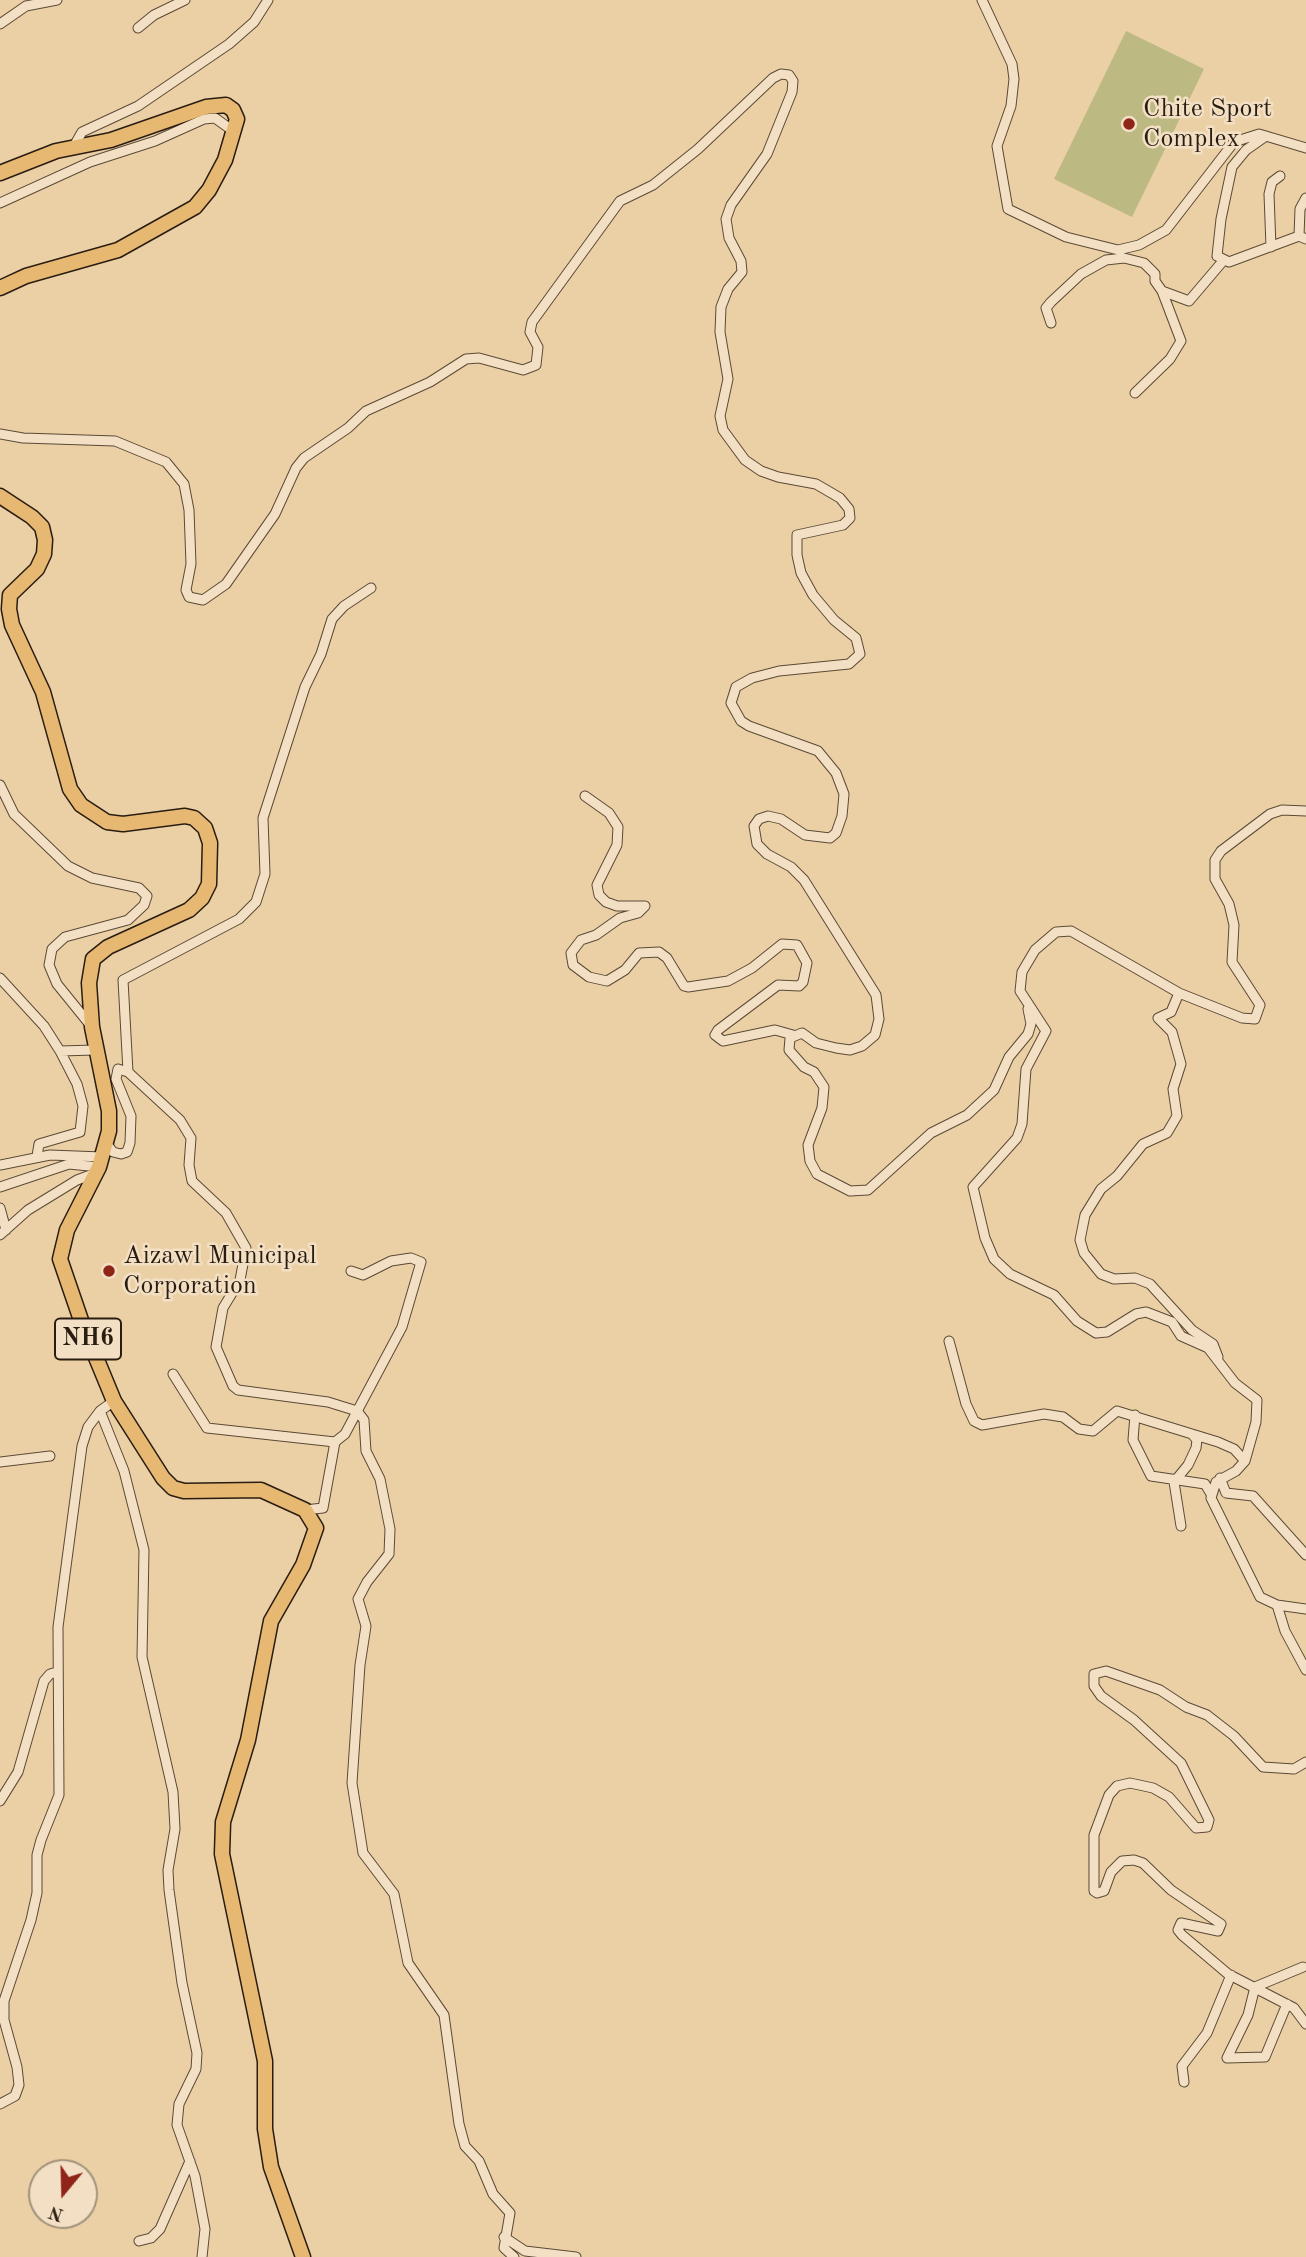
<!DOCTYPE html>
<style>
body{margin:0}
#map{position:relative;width:1306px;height:2257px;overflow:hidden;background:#ecd0a5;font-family:"Old Standard TT",serif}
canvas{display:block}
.north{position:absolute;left:28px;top:2159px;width:70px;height:70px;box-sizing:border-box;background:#f3e0c4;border:2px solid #a2927c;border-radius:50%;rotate:199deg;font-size:19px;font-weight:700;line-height:28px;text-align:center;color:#291c11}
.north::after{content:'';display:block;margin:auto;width:24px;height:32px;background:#8f2418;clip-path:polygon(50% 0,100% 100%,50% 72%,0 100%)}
</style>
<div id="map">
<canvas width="1306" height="2257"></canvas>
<div class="north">N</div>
</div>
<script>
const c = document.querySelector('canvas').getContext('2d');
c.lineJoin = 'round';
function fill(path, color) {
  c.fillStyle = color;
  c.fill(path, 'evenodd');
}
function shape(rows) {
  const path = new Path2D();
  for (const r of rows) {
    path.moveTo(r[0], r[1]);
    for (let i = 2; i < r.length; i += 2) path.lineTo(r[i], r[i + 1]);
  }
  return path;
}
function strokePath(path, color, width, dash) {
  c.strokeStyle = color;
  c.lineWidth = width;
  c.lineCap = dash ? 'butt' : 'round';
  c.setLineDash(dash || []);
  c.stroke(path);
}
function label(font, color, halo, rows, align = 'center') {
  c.font = font + ' "Old Standard TT",serif';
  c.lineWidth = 5;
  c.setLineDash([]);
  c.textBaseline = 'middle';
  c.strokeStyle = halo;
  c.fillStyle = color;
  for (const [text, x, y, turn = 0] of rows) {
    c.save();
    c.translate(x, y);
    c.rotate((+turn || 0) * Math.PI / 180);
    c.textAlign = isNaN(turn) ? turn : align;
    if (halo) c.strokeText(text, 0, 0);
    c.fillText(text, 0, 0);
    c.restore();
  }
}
fill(shape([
 [1126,31,1204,69,1132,217,1054,179]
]), '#bdb983');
const minor = shape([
 [982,0,1012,64,1014,79,1011,106,997,146,1008,209,1066,237,1118,250,1139,245,1166,230,1234,142,1259,134,1306,148],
 [0,24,26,6,57,0],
 [138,28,154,15,185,0],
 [1266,136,1246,150,1232,167,1221,219,1217,256,1229,262,1299,236,1306,239],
 [74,146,82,132,138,106,229,44,254,22,268,0],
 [0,203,90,162,155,141,204,119,215,118,229,128,236,127],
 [1299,236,1300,209,1306,198],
 [1271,247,1269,194,1272,182,1280,176],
 [1051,323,1046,308,1051,302,1081,274,1106,260,1124,258,1144,263,1155,274,1155,281,1162,291,1189,301,1223,261],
 [1135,393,1170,359,1181,341,1162,291],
 [0,434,23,438,115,441,166,462,184,484,189,510,191,564,186,590,189,597,203,600,226,584,275,514,296,468,304,458,348,428,366,411,430,382,466,359,479,358,523,370,536,365,538,347,530,332,532,322,620,201,653,185,698,149,773,78,781,74,789,75,793,81,792,92,767,154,731,205,726,219,729,238,741,261,742,272,728,289,721,307,720,332,728,379,720,416,723,430,745,460,761,471,778,477,816,484,840,498,849,509,850,518,843,525,797,535,797,555,801,573,813,595,834,620,856,638,860,654,849,664,779,671,752,678,736,687,731,703,741,721,749,726,818,751,836,773,844,794,842,816,836,833,830,838,805,835,781,819,768,816,759,819,754,826,757,844,767,854,791,867,804,880,876,995,879,1019,875,1035,862,1046,850,1050,836,1048,816,1043,802,1033,790,1038,789,1050,804,1067,814,1072,824,1087,822,1108,808,1145,810,1161,817,1174,850,1191,868,1190,931,1133,967,1115,994,1090,1009,1057,1028,1034,1031,1024,1028,1009],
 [371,588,344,606,332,619,321,654,305,687,263,818,265,874,256,902,239,919,123,980,128,1072,180,1120,191,1138,189,1165,192,1181,226,1213,246,1248,240,1280,223,1308,216,1347,233,1386,238,1390,328,1402,357,1411,364,1420,366,1451,380,1479,390,1529,389,1554,367,1582,358,1599,366,1626,360,1665,352,1783,363,1853,394,1894,408,1963,444,2015,459,2124,465,2146,479,2161,493,2194,510,2213,504,2248,514,2257],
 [0,785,14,814,68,866,92,878,139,888,147,896,144,905,128,920,65,937,52,949,49,965,57,984,91,1026],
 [585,796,609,813,618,827,617,845,597,885,599,895,606,902,617,906,645,906,638,913,620,918,596,935,581,940,571,953,573,965,589,977,607,981,625,970,639,953,659,952,667,958,684,986,688,987,728,981,752,968,782,944,797,945,807,963,803,982,799,986,778,985,718,1030,715,1035,723,1041,775,1030,793,1035],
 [1306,811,1282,810,1270,814,1221,851,1215,860,1215,879,1229,904,1234,925,1232,962,1260,1005,1255,1019,1242,1018,1179,993,1071,931,1056,932,1035,950,1022,972,1020,991,1046,1031,1026,1069,1022,1124,1017,1138,973,1187,985,1238,994,1259,1010,1274,1054,1295,1077,1321,1096,1333,1107,1332,1136,1314,1146,1312,1172,1322,1181,1336,1208,1348,1235,1383,1257,1400,1256,1422,1245,1461,1236,1471,1216,1482,1211,1498,1260,1597,1277,1605,1306,1609],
 [0,978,44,1026,60,1051,95,1050],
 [1179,993,1171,1012,1158,1018,1172,1032,1181,1064,1173,1089,1177,1116,1167,1133,1143,1144,1117,1176,1101,1189,1085,1215,1080,1240,1084,1253,1101,1274,1114,1279,1135,1278,1150,1284,1192,1330,1213,1344,1218,1357],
 [106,1143,113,1152,121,1154,127,1152,130,1143,131,1116,116,1079,118,1069,128,1072],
 [37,1156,39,1144,80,1132,83,1106,77,1084,60,1051],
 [0,1165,50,1155,102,1157],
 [0,1187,69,1164,99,1167],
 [0,1208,6,1230],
 [0,1235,28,1210,77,1180,96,1173],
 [949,1341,966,1404,974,1421,982,1425,1044,1414,1063,1417,1079,1429,1093,1431,1117,1411,1218,1442,1234,1449,1245,1461],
 [173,1374,207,1428,335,1442,345,1434,402,1327,421,1262,411,1258,391,1261,363,1275,351,1271],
 [100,1411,124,1471,144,1550,142,1657,173,1792,175,1829,168,1870,169,1890,182,1983,197,2053,196,2069,179,2104,177,2125,195,2176,205,2229,202,2257],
 [1135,1415,1133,1440,1151,1476,1205,1484,1211,1494],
 [0,1462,50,1456],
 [1220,1478,1226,1493,1253,1496,1306,1555],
 [305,1510,323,1508,335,1442],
 [1181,1526,1174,1482,1188,1465,1196,1448,1197,1440,1192,1434],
 [1277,1605,1285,1631,1306,1670],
 [1306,1762,1294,1769,1263,1767,1234,1736,1207,1715,1186,1707,1160,1690,1106,1671,1094,1674,1094,1686,1101,1696,1134,1720,1181,1763,1209,1820,1207,1827,1196,1828,1169,1797,1153,1788,1130,1783,1117,1786,1109,1795,1094,1835,1094,1891,1097,1893,1104,1891,1111,1872,1122,1861,1134,1860,1143,1863,1171,1890,1221,1924,1218,1931,1181,1923,1178,1930,1182,1935,1228,1974,1294,2008,1306,2024],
 [0,1801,18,1772,44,1681,50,1674,57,1672],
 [1287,2004,1265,2057,1227,2058,1248,2015,1255,1987,1303,1967],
 [1184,2082,1182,2066,1207,2033,1231,1975],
 [0,2104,15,2096,19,2085,17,2067,4,2020,4,2001,31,1920,37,1893,37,1855,41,1840,59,1795,58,1627,82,1446,88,1427,100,1411,114,1401],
 [504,2237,525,2251,576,2257],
 [139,2241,151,2238,160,2229,190,2161]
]);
const primary = shape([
 [0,173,56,151,111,140,206,107,226,105,233,110,237,119,225,160,209,190,195,207,118,250,26,276,0,288]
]);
const trunk = shape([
 [0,496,32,517,42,527,45,540,44,554,37,569,10,595,9,609,12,625,43,692,70,789,81,805,107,822,123,824,185,816,194,818,205,828,210,843,209,884,202,898,189,910,108,947,93,959,89,983,92,1027,109,1111,109,1131,99,1167,67,1230,60,1259,83,1326,114,1401,163,1478,173,1488,184,1491,261,1490,305,1510,316,1528,303,1565,271,1621,248,1740,223,1822,222,1854,265,2061,265,2129,271,2167,303,2257]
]);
strokePath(minor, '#5a4936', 11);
strokePath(primary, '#291c11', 17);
strokePath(trunk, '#291c11', 17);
strokePath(minor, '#f3e0c4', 9);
strokePath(primary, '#e6b872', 14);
strokePath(trunk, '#e6b872', 14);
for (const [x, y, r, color] of [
 [1129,124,7,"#8f2418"],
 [109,1271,7,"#8f2418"]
]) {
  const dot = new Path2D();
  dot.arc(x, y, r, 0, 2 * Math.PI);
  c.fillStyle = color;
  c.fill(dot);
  strokePath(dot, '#f3e0c4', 2.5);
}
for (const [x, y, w] of [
 [88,1339,66]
]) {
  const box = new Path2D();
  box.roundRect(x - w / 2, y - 20.5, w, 41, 5);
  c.fillStyle = '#f3e0c4';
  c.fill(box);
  strokePath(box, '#291c11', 2);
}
label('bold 24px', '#291c11', null, [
 ["NH6",88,1339]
]);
label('26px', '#291c11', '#f3e0c4', [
 ["Chite Sport",1143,109],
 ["Complex",1143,139],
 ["Aizawl Municipal",123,1256],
 ["Corporation",123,1286]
], 'left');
</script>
